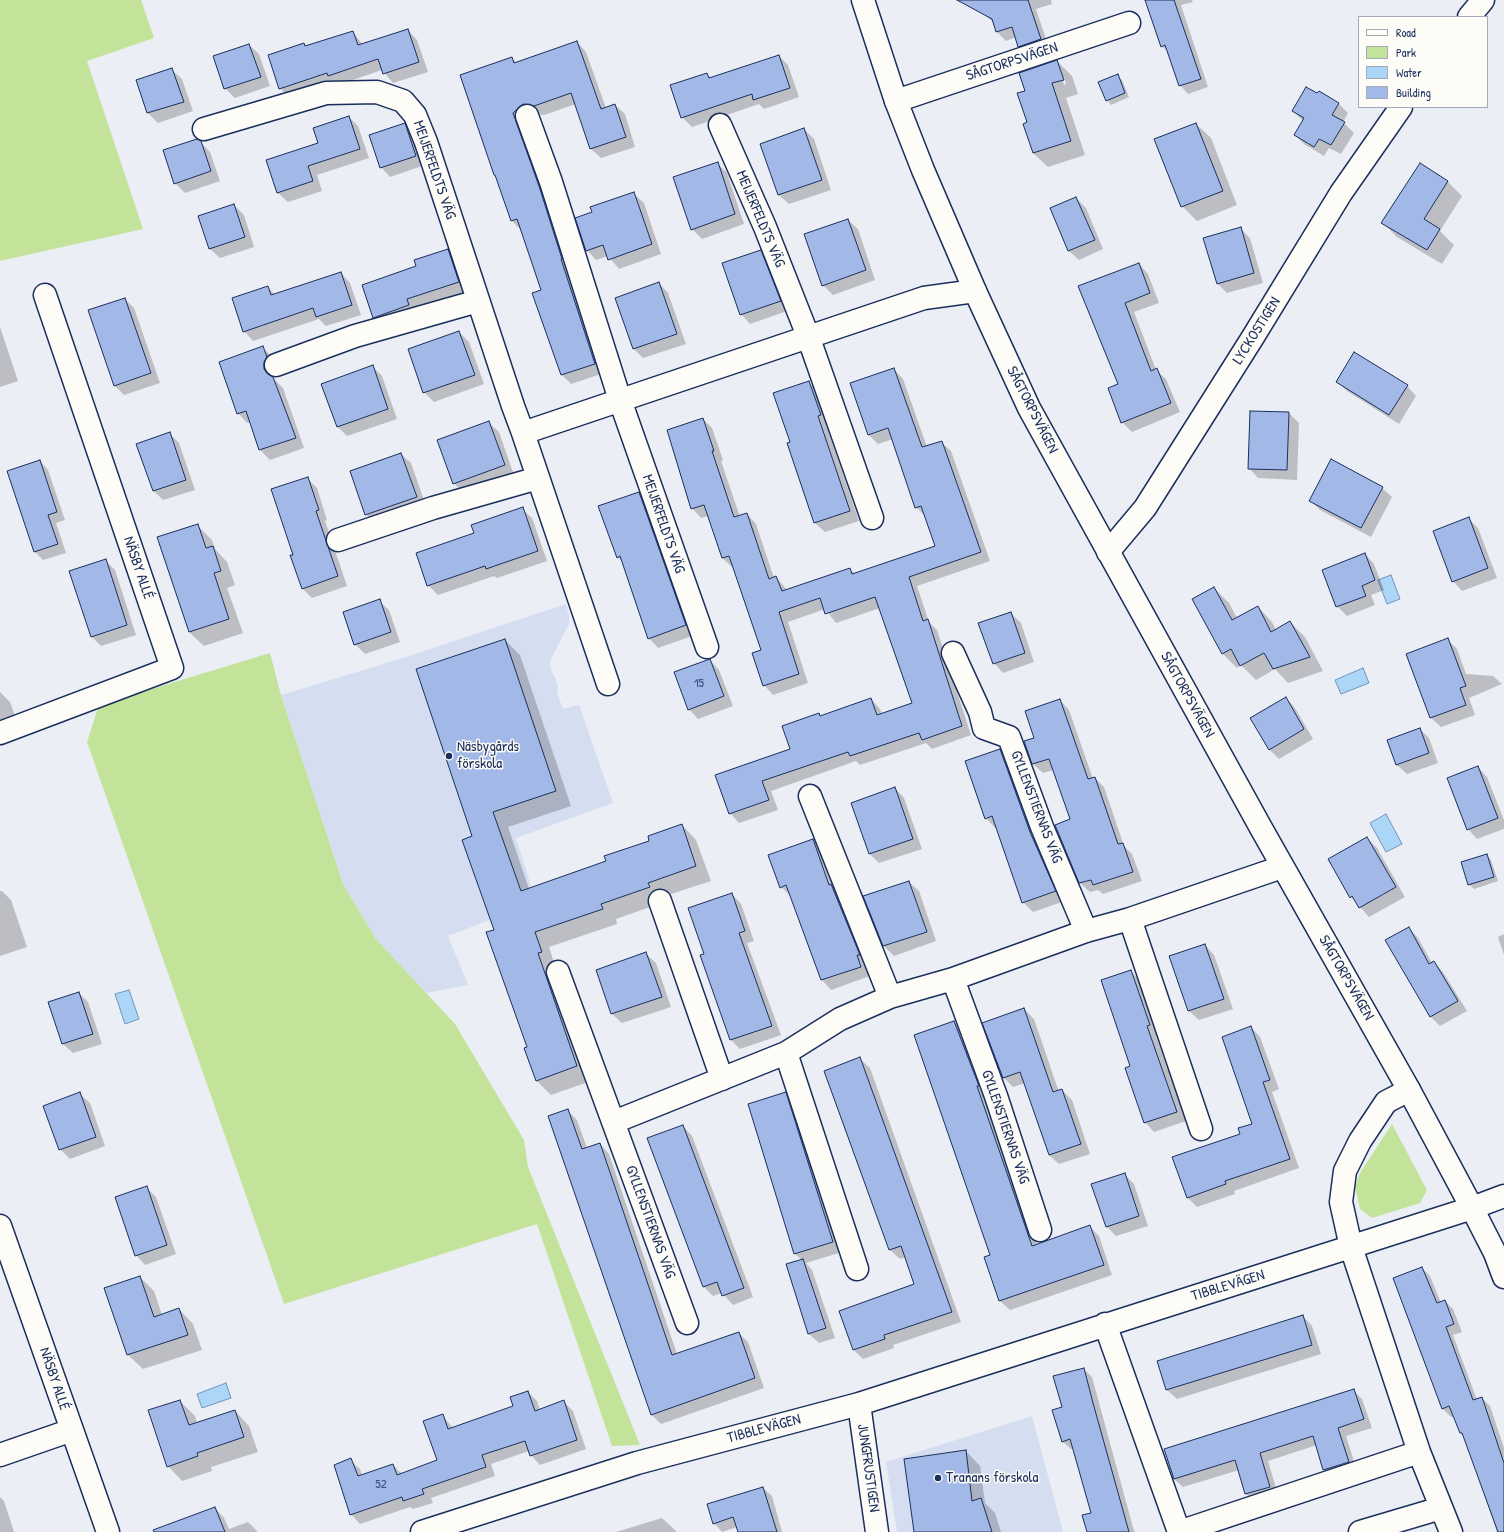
<!DOCTYPE html>
<meta charset="utf-8">
<style>
body{margin:0}
#map{position:relative;width:1504px;height:1532px;overflow:hidden;background:#ebeef4;font-family:"Patrick Hand",sans-serif}
canvas{display:block}
.legend{position:absolute;left:1358px;top:16px;width:130px;height:92px;box-sizing:border-box;background:#fdfcf7;border:1px solid #a3aaba;margin:0;padding:5px 7px;list-style:none;font-size:12px;color:#1b2f5e}
.legend li{display:flex;align-items:center;gap:8px;height:20px}
.legend b{width:20px;border:1px solid #a3aaba}
</style>
<div id="map">
<canvas width="1504" height="1532"></canvas>
<ul class="legend">
<li><b style="height:5px;background:#fdfcf7"></b>Road</li>
<li><b style="height:11px;background:#c3e39b"></b>Park</li>
<li><b style="height:11px;background:#acd6f7"></b>Water</li>
<li><b style="height:11px;background:#a2b8e6"></b>Building</li>
</ul>
</div>
<script>
const c = document.querySelector('canvas').getContext('2d');
c.lineJoin = 'round';
function fill(path, color) {
  c.fillStyle = color;
  c.fill(path, 'evenodd');
}
function shape(rows) {
  const path = new Path2D();
  for (const r of rows) {
    path.moveTo(r[0], r[1]);
    for (let i = 2; i < r.length; i += 2) path.lineTo(r[i], r[i + 1]);
  }
  return path;
}
function strokePath(path, color, width, dash) {
  c.strokeStyle = color;
  c.lineWidth = width;
  c.lineCap = dash ? 'butt' : 'round';
  c.setLineDash(dash || []);
  c.stroke(path);
}
function label(font, color, halo, rows, align = 'center') {
  c.font = font + ' "Patrick Hand",sans-serif';
  c.lineWidth = 3;
  c.setLineDash([]);
  c.textBaseline = 'middle';
  c.strokeStyle = halo;
  c.fillStyle = color;
  for (const [text, x, y, turn = 0] of rows) {
    c.save();
    c.translate(x, y);
    c.rotate((+turn || 0) * Math.PI / 180);
    c.textAlign = isNaN(turn) ? turn : align;
    if (halo) c.strokeText(text, 0, 0);
    c.fillText(text, 0, 0);
    c.restore();
  }
}
fill(shape([
 [566,604,569,616,569,624,553,655,550,662,551,670,556,680,558,687,557,693,563,709,579,705,613,803,516,838,536,902,448,936,468,985,426,993,376,939,343,884,281,695,403,658],
 [1032,1416,1063,1532,897,1532,886,1462]
]), '#d5def0');
fill(shape([
 [0,0,141,0,154,38,87,61,143,229,0,261],
 [270,653,281,695,343,884,376,939,455,1024,524,1140,528,1167,640,1445,612,1446,537,1224,284,1304,87,742,99,705],
 [1392,1124,1427,1190,1420,1203,1372,1218,1360,1209,1355,1187,1360,1173]
]), '#c3e39b');
const water = shape([
 [1391,575,1400,599,1387,604,1378,580,1391,575],
 [1363,668,1369,683,1341,694,1335,680,1363,668],
 [1386,814,1402,844,1386,852,1370,823,1386,814],
 [129,990,139,1019,125,1024,115,994,129,990],
 [226,1383,231,1398,202,1408,197,1394,226,1383]
]);
fill(water, '#acd6f7');
strokePath(water, '#7293ba', 1);
fill(shape([
 [987,0,1051,0,1052,4,1036,9,1049,48,1028,55,1019,46,1016,37,1006,41,997,32,994,23,981,12],
 [1147,0,1192,0,1193,2,1181,5,1208,87,1188,94,1180,85,1169,53,1162,46],
 [408,30,417,40,428,72,393,83,382,70,338,85,289,98,280,88,304,44,306,47,353,32,363,45],
 [577,42,586,52,606,108,615,105,625,114,635,147,601,158,591,149,576,104,544,115,533,113,604,373,571,384,562,375,533,293,542,290,522,231,512,221,498,178,494,175,511,58,517,63],
 [249,45,259,54,270,86,235,98,225,88],
 [779,56,788,65,799,97,764,109,759,104,692,127,682,117,707,74,711,78],
 [1057,61,1072,76,1078,94,1066,98,1085,155,1048,167,1033,153,1028,123,1026,91],
 [1062,77,1064,77,1066,84,1064,85],
 [172,70,182,79,193,111,158,123,148,113,137,81],
 [1117,76,1122,80,1129,97,1111,105,1107,100],
 [1319,92,1339,104,1348,113,1343,122,1354,133,1341,154,1329,148,1324,156,1304,144,1295,135,1303,121,1293,111],
 [349,117,358,126,369,158,317,175,322,191,288,202,278,193,267,161,319,143],
 [404,124,414,134,425,165,390,177,381,167],
 [1196,124,1211,138,1237,205,1197,221,1182,206],
 [804,129,814,139,831,190,789,204,779,195,761,144],
 [200,142,210,152,220,181,185,193,175,183],
 [717,163,727,173,744,224,702,239,692,229],
 [1420,164,1448,182,1462,196,1440,231,1454,245,1442,264,1397,237,1382,222],
 [634,194,644,203,661,254,619,269,608,256,596,260,587,250,593,213],
 [1076,198,1086,208,1103,249,1079,260,1069,251],
 [234,205,244,215,254,247,220,258,210,249,199,217],
 [848,220,858,229,875,280,833,295,823,285],
 [1240,228,1250,238,1263,283,1227,293,1218,284],
 [448,250,457,259,468,291,416,309,383,327,374,317,417,267],
 [760,251,770,260,790,310,750,324,741,314],
 [1139,264,1148,274,1159,303,1134,312,1156,370,1166,379,1180,412,1132,432,1122,422,1119,384,1080,286],
 [341,273,350,283,361,315,326,326,319,319,253,341,244,331,268,287,275,295],
 [659,283,668,293,686,344,643,358,634,349],
 [125,299,134,308,160,383,124,395,114,385],
 [0,327,18,381,0,387],
 [459,332,469,342,484,384,434,402,424,392],
 [263,348,272,357,273,378,283,388,304,448,270,460,260,450,251,422,247,423,238,413],
 [373,367,382,376,397,419,347,436,338,427,323,384],
 [894,369,903,379,927,447,941,442,951,451,990,561,917,586,929,622,937,630,971,735,932,749,926,743,860,765,856,761,771,791,778,810,739,823,730,813,791,750,819,714,821,716,871,699,880,709,882,714,913,703,880,608,836,623,825,609,788,622,808,683,773,695,764,685,762,650,734,567,732,567,722,558,708,516,701,518,692,508,703,419,712,428,723,460,721,461,740,517,747,514,756,524,774,578,776,577,787,590,850,569,855,574,936,547,926,517,916,507,893,439,878,444,869,435,851,384],
 [1337,381,1407,386,1416,396,1399,424,1347,391],
 [809,383,819,392,830,424,826,425,859,521,825,532,815,523,788,444,791,443],
 [1251,412,1289,413,1299,423,1297,480,1258,478,1249,468],
 [489,423,499,432,514,475,463,493,454,483],
 [170,434,179,443,195,490,163,500,154,491,138,444],
 [401,454,411,463,426,506,376,524,366,514],
 [40,461,48,470,65,520,56,523,66,553,43,560,35,552],
 [307,478,317,488,327,520,325,521,347,586,312,598,302,588,294,555],
 [1382,488,1392,497,1371,537,1320,510,1311,501],
 [639,493,648,502,695,635,658,648,649,638,623,562,617,557],
 [522,509,532,518,547,561,497,578,494,576,438,595,428,585],
 [1468,518,1478,528,1497,578,1462,591,1453,581],
 [197,525,212,540,215,549,227,562,235,585,227,588,243,633,204,646,189,632],
 [1365,554,1374,564,1384,590,1371,595,1375,605,1347,616,1337,606],
 [105,560,115,570,136,635,101,646,92,637,70,572],
 [1214,588,1229,603,1237,618,1258,607,1272,622,1276,630,1290,622,1305,637,1323,671,1288,683,1275,669,1256,680,1241,665,1237,668,1222,653],
 [379,601,389,610,400,642,365,654,355,644],
 [1011,613,1021,623,1034,662,1003,673,994,663],
 [505,640,520,655,571,806,508,827,529,889,607,862,682,825,696,840,711,881,662,897,664,902,616,919,617,924,549,947,591,1081,551,1095,536,1080,495,930,474,837],
 [1448,640,1457,649,1466,674,1493,676,1502,684,1469,698,1475,715,1441,727,1431,718,1407,654],
 [710,660,719,670,733,706,698,719,689,709],
 [0,692,10,702,18,724,0,731],
 [1286,698,1295,708,1313,739,1279,759,1269,749],
 [1060,700,1069,710,1093,779,1095,778,1104,787,1124,846,1132,854,1142,881,1103,894,1098,890,1090,892,1080,883,1056,825,1071,820,1054,770,1043,773,1033,764,1025,742,1035,738],
 [1420,729,1429,738,1438,763,1407,774,1397,765,1388,740],
 [1000,750,1010,760,1065,901,1033,912,1023,902,997,827,995,828,986,818],
 [1478,767,1487,777,1504,820,1504,829,1477,839,1468,829],
 [895,788,904,798,922,849,879,863,870,854],
 [1367,838,1377,848,1405,897,1369,917,1351,897],
 [813,840,822,850,870,976,831,990,822,980,791,896,781,887],
 [1487,855,1491,860,1498,881,1474,889,1469,884],
 [909,882,919,891,936,941,894,956,884,946,865,897],
 [0,891,2,891,11,900,27,947,0,956],
 [732,894,741,904,754,941,747,943,781,1035,740,1049,731,1040,705,955],
 [1409,928,1418,938,1432,963,1434,962,1443,972,1467,1011,1440,1026,1431,1017,1386,941],
 [1504,934,1504,955,1498,937],
 [1205,945,1214,955,1233,1009,1199,1020,1189,1011,1171,957],
 [646,954,656,963,671,1007,622,1023,612,1014,597,971],
 [1131,971,1140,981,1159,1035,1156,1036,1186,1121,1154,1132,1145,1122,1131,1067],
 [79,993,88,1002,102,1044,73,1053,63,1044,50,1002],
 [1024,1009,1034,1019,1059,1092,1062,1090,1072,1100,1090,1154,1059,1164,1049,1155,1025,1083,1013,1087,1003,1077],
 [954,1022,964,1031,1037,1245,1090,1227,1099,1236,1112,1275,1010,1310,1000,1301],
 [1251,1027,1260,1037,1279,1089,1272,1092,1299,1168,1234,1191,1235,1194,1197,1207,1187,1197,1241,1134,1253,1124],
 [860,1059,870,1068,961,1322,893,1345,894,1348,863,1359,853,1349,915,1285,906,1257,900,1259,890,1250,825,1071],
 [785,1093,795,1103,842,1252,806,1263,812,1270,835,1338,819,1343,809,1334,787,1265,802,1260,795,1254],
 [80,1094,90,1103,105,1146,70,1159,60,1149],
 [567,1110,577,1120,587,1148,600,1144,609,1154,677,1354,739,1333,748,1342,764,1388,661,1424,652,1415],
 [683,1126,692,1136,753,1297,733,1305,722,1293,713,1296,704,1287],
 [1124,1174,1134,1184,1148,1226,1116,1236,1107,1227,1093,1185],
 [146,1187,156,1197,176,1254,145,1265,136,1255],
 [1422,1268,1430,1276,1441,1303,1445,1301,1453,1309,1462,1332,1453,1335,1477,1400,1482,1398,1490,1406,1504,1448,1504,1532,1497,1532,1465,1437,1460,1433,1454,1416,1451,1417,1443,1409],
 [140,1277,154,1291,162,1315,179,1309,193,1324,202,1350,143,1369,128,1355,106,1288],
 [1303,1316,1312,1326,1321,1354,1177,1399,1167,1390,1158,1362],
 [1084,1369,1092,1377,1134,1531,1136,1532,1088,1532,1092,1513,1074,1449,1071,1449,1062,1441,1063,1408],
 [1354,1391,1362,1399,1372,1428,1346,1436,1357,1471,1333,1478,1324,1470,1317,1445,1268,1461,1278,1495,1255,1502,1246,1494,1239,1470,1183,1487,1174,1479],
 [528,1392,537,1401,540,1410,564,1402,573,1411,586,1449,540,1465,531,1455,529,1451,491,1464,495,1476,431,1498,433,1503,413,1509,410,1507,360,1524,351,1514,350,1460,360,1469,362,1475,393,1465,402,1474,438,1461,442,1415,453,1428,514,1407],
 [180,1401,195,1416,197,1423,235,1411,249,1426,258,1452,211,1467,212,1471,182,1481,168,1466],
 [966,1451,980,1466,985,1503,995,1513,1001,1532,915,1532],
 [763,1488,772,1496,782,1532,739,1532,737,1527,722,1532,714,1523],
 [0,1497,4,1501,14,1532,0,1532],
 [215,1508,224,1518,229,1529,248,1522,258,1532,192,1532],
 [662,1518,677,1532,616,1532]
]), '#0003');
const building = shape([
 [957,0,1028,0,1041,39,1018,47,1012,27,996,32,992,19,957,0],
 [1145,0,1174,0,1201,79,1179,86,1165,45,1161,47,1145,0],
 [408,29,419,62,383,74,378,59,328,76,327,73,279,89,268,55,304,43,305,46,353,31,358,45,408,29],
 [577,41,601,109,615,104,626,137,590,149,571,93,534,106,523,104,513,113,539,186,562,259,561,259,595,364,561,375,532,293,541,290,517,219,511,221,495,175,494,175,460,75,512,57,514,63,577,41],
 [249,44,261,77,224,89,213,56,249,44],
 [779,55,790,88,753,100,752,94,681,118,670,85,707,73,709,78,779,55],
 [1057,60,1064,80,1052,83,1071,141,1033,153,1023,124,1027,122,1017,93,1025,91,1019,73,1057,60],
 [172,68,184,102,147,113,136,80,172,68],
 [1118,74,1125,93,1106,101,1098,82,1118,74],
 [1306,87,1317,93,1319,91,1339,103,1332,115,1345,122,1331,145,1319,139,1314,147,1294,135,1304,118,1292,111,1306,87],
 [349,116,360,149,308,166,313,181,277,193,266,160,318,143,313,128,349,116],
 [405,123,416,156,380,168,369,135,405,123],
 [1196,123,1223,191,1181,207,1154,139,1196,123],
 [804,128,822,180,778,195,760,144,804,128],
 [197,139,201,141,211,171,174,184,163,150,197,139],
 [718,162,735,214,691,230,673,177,718,162],
 [1420,163,1448,181,1424,219,1440,229,1427,250,1381,223,1420,163],
 [634,192,652,244,608,260,603,245,586,251,575,218,592,212,590,207,634,192],
 [1076,197,1095,240,1068,251,1050,208,1076,197],
 [234,204,245,237,209,249,198,216,234,204],
 [848,219,866,270,822,286,804,234,848,219],
 [1241,227,1254,273,1217,284,1203,238,1241,227],
 [448,249,459,282,407,299,409,305,373,318,362,285,416,266,414,260,448,249],
 [761,250,781,301,740,315,722,263,761,250],
 [1139,263,1150,293,1125,303,1151,371,1157,368,1171,403,1121,423,1108,388,1118,384,1078,286,1139,263],
 [341,272,352,305,316,317,313,308,243,332,232,298,268,286,271,295,341,272],
 [659,282,677,334,633,349,615,298,659,282],
 [125,298,151,373,114,386,88,310,125,298],
 [459,331,475,375,423,393,408,349,459,331],
 [263,346,267,357,264,362,264,369,268,374,273,377,296,438,259,450,246,411,237,414,219,362,263,346],
 [1354,352,1408,385,1389,415,1336,382,1354,352],
 [373,365,388,409,337,427,321,384,373,365],
 [894,368,922,447,942,441,981,552,909,577,923,621,928,619,962,726,922,740,919,733,850,756,848,752,762,781,769,800,729,814,715,775,790,749,782,726,819,713,820,716,871,698,877,715,912,703,875,597,825,614,820,598,779,612,799,674,763,686,752,653,761,650,729,556,722,558,704,505,691,509,667,430,703,418,714,451,712,451,734,517,747,513,769,579,776,576,782,591,850,568,852,574,935,546,921,506,915,508,888,428,868,435,850,383,894,368],
 [809,381,821,415,818,416,850,511,814,523,787,443,790,442,773,393,809,381],
 [1250,411,1289,412,1287,470,1248,469,1250,411],
 [489,421,505,465,453,484,437,440,489,421],
 [170,432,186,480,153,491,136,444,170,432],
 [401,453,417,497,365,515,350,471,401,453],
 [1331,459,1383,487,1361,528,1309,501,1331,459],
 [40,460,57,512,48,515,58,544,34,552,7,471,40,460],
 [308,477,319,510,316,511,338,576,302,589,290,555,293,555,271,489,308,477],
 [639,492,686,625,648,639,620,556,617,558,598,506,639,492],
 [523,507,538,551,486,569,485,566,427,586,416,553,474,533,471,525,523,507],
 [1469,517,1488,568,1452,582,1433,531,1469,517],
 [198,524,206,548,213,546,221,571,214,573,229,619,189,632,157,537,198,524],
 [1365,553,1375,580,1362,586,1366,596,1336,607,1322,570,1365,553],
 [106,559,127,625,91,637,69,571,106,559],
 [1214,587,1232,620,1258,606,1271,632,1290,621,1310,657,1273,669,1264,653,1240,666,1231,649,1222,654,1192,599,1214,587],
 [380,599,391,632,354,645,343,612,380,599],
 [1011,612,1025,653,993,664,978,623,1011,612],
 [1448,638,1466,686,1460,688,1466,705,1430,718,1406,654,1448,638],
 [505,639,556,791,493,812,521,891,606,861,604,856,649,841,648,836,682,824,696,866,648,883,650,887,601,904,603,909,535,932,542,952,538,953,577,1066,536,1081,524,1048,527,1047,486,932,494,930,462,840,472,836,416,669,505,639],
 [710,659,724,696,688,710,674,672,710,659],
 [1286,697,1304,729,1269,750,1250,718,1286,697],
 [1060,699,1088,779,1095,777,1118,844,1123,843,1133,872,1093,885,1091,880,1079,883,1055,825,1070,819,1049,759,1032,764,1024,741,1034,738,1025,711,1060,699],
 [1420,728,1429,753,1396,765,1387,740,1420,728],
 [1000,749,1030,832,1056,891,1022,903,992,816,985,819,965,761,1000,749],
 [1478,766,1498,818,1467,830,1447,778,1478,766],
 [895,787,913,839,869,854,851,803,895,787],
 [1367,837,1396,887,1359,908,1352,896,1350,898,1328,859,1367,837],
 [813,839,829,885,831,884,860,955,857,955,861,967,821,980,786,885,780,888,768,855,813,839],
 [1487,854,1494,877,1468,885,1461,862,1487,854],
 [909,881,927,932,883,946,863,896,909,881],
 [732,893,745,931,739,933,772,1026,730,1040,700,955,704,954,688,908,732,893],
 [1409,927,1429,964,1434,961,1458,1001,1430,1017,1385,940,1409,927],
 [1205,944,1224,999,1188,1011,1169,956,1205,944],
 [646,952,662,997,611,1014,596,970,646,952],
 [1131,970,1150,1025,1147,1026,1177,1112,1144,1123,1125,1068,1130,1066,1101,980,1131,970],
 [79,992,93,1034,62,1044,48,1002,79,992],
 [1024,1008,1053,1092,1062,1089,1081,1144,1049,1155,1020,1072,1003,1078,982,1023,1024,1008],
 [954,1021,979,1086,977,1086,1032,1246,1090,1225,1104,1265,999,1301,984,1257,990,1255,914,1035,954,1021],
 [1251,1026,1270,1080,1263,1082,1290,1159,1225,1181,1226,1184,1187,1198,1172,1157,1240,1134,1238,1128,1252,1124,1222,1037,1251,1026],
 [860,1057,952,1312,884,1335,885,1339,853,1350,839,1311,914,1284,901,1246,889,1250,824,1071,860,1057],
 [80,1092,96,1137,59,1150,43,1106,80,1092],
 [786,1092,833,1242,794,1254,748,1104,786,1092],
 [568,1109,582,1149,600,1143,672,1355,739,1332,755,1378,651,1415,548,1116,568,1109],
 [683,1125,744,1288,722,1296,717,1282,703,1287,647,1138,683,1125],
 [1125,1173,1139,1216,1106,1227,1091,1184,1125,1173],
 [147,1186,167,1245,135,1256,115,1197,147,1186],
 [803,1259,826,1328,808,1334,786,1264,803,1259],
 [1422,1267,1437,1303,1445,1300,1454,1324,1446,1327,1473,1400,1482,1397,1504,1463,1504,1532,1498,1532,1462,1433,1460,1433,1449,1406,1442,1409,1393,1278,1422,1267],
 [140,1276,154,1317,179,1308,188,1335,127,1355,104,1288,140,1276],
 [1303,1315,1312,1345,1166,1390,1157,1361,1303,1315],
 [1084,1368,1093,1403,1129,1532,1087,1532,1082,1515,1091,1513,1070,1439,1062,1442,1052,1410,1062,1407,1053,1376,1084,1368],
 [1354,1389,1364,1419,1338,1428,1349,1462,1323,1470,1313,1436,1260,1453,1270,1487,1245,1494,1235,1460,1174,1479,1164,1449,1354,1389],
 [528,1391,535,1411,564,1400,577,1440,530,1456,525,1441,482,1455,486,1467,422,1489,424,1494,403,1501,402,1497,350,1515,334,1465,351,1458,358,1476,393,1464,397,1475,437,1460,423,1421,443,1414,448,1429,513,1406,510,1397,528,1391],
 [180,1400,189,1425,235,1410,244,1437,197,1453,198,1456,167,1467,148,1410,180,1400],
 [966,1450,972,1501,981,1498,992,1532,914,1532,904,1459,966,1450],
 [763,1487,777,1532,738,1532,733,1517,713,1524,707,1504,763,1487],
 [215,1507,225,1532,154,1532,153,1530,215,1507]
]);
fill(building, '#a2b8e6');
strokePath(building, '#1b2f5e', 1);
const street = shape([
 [1469,17,1483,0],
 [896,101,1129,23],
 [527,116,551,182,620,400,707,647],
 [720,125,765,227,808,336,872,518],
 [204,129,326,93,377,92,403,101,415,115,426,142,513,406,523,433],
 [276,365,355,336,478,301],
 [338,540,433,508,538,478],
 [1108,552,1145,508,1253,337,1341,193,1401,107],
 [953,653,980,712,984,728,1009,737,1042,827,1086,931],
 [608,684,523,433,924,298,975,291],
 [0,733,172,668,45,295],
 [810,796,890,997],
 [660,901,722,1079],
 [1130,919,1201,1129],
 [558,972,687,1323],
 [953,979,996,1096,1040,1230],
 [786,1053,857,1269],
 [1409,1090,1386,1102,1360,1141,1345,1171,1341,1202,1351,1247,1419,1452,1451,1532],
 [614,1122,786,1053,840,1019,890,997,953,979,1086,931,1130,919,1282,867],
 [0,1226,108,1532],
 [1105,1324,1179,1532],
 [859,1404,877,1532],
 [0,1455,72,1430],
 [422,1532,637,1463,859,1404,1472,1208,1504,1196],
 [1179,1532,1419,1452],
 [1360,1532,1441,1508]
]);
const secondary = shape([
 [863,0,896,101,923,170,975,291,1029,408,1261,828,1409,1090,1472,1208,1495,1253,1504,1277]
]);
strokePath(street, '#1b2f5e', 25);
strokePath(secondary, '#1b2f5e', 25);
strokePath(street, '#fdfcf7', 22);
strokePath(secondary, '#fdfcf7', 22);
for (const [x, y, r, color] of [
 [449,756,4,"#1b2f5e"],
 [938,1478,4,"#1b2f5e"]
]) {
  const dot = new Path2D();
  dot.arc(x, y, r, 0, 2 * Math.PI);
  c.fillStyle = color;
  c.fill(dot);
  strokePath(dot, '#fdfcf7', 1.5);
}
label('13px', '#3d5180', null, [
 ["15",699,684],
 ["52",381,1485]
]);
label('15px', '#1b2f5e', '#fdfcf7', [
 ["SÅGTORPSVÄGEN",1012,62,-18],
 ["MEIJERFELDTS VÄG",434,170,71],
 ["MEIJERFELDTS VÄG",760,219,67],
 ["LYCKOSTIGEN",1257,331,-58],
 ["SÅGTORPSVÄGEN",1032,410,63],
 ["MEIJERFELDTS VÄG",663,524,71],
 ["NÄSBY ALLÉ",138,568,71],
 ["SÅGTORPSVÄGEN",1187,695,61],
 ["GYLLENSTIERNAS VÄG",1036,807,69],
 ["SÅGTORPSVÄGEN",1346,978,60],
 ["GYLLENSTIERNAS VÄG",1005,1127,71],
 ["GYLLENSTIERNAS VÄG",650,1222,70],
 ["TIBBLEVÄGEN",1228,1286,-17],
 ["NÄSBY ALLÉ",54,1379,71],
 ["TIBBLEVÄGEN",764,1429,-15],
 ["JUNGFRUSTIGEN",868,1468,82]
]);
label('15px', '#1b2f5e', '#fdfcf7', [
 ["Näsbygårds",457,747],
 ["förskola",457,764],
 ["Tranans förskola",946,1478]
], 'left');
</script>
